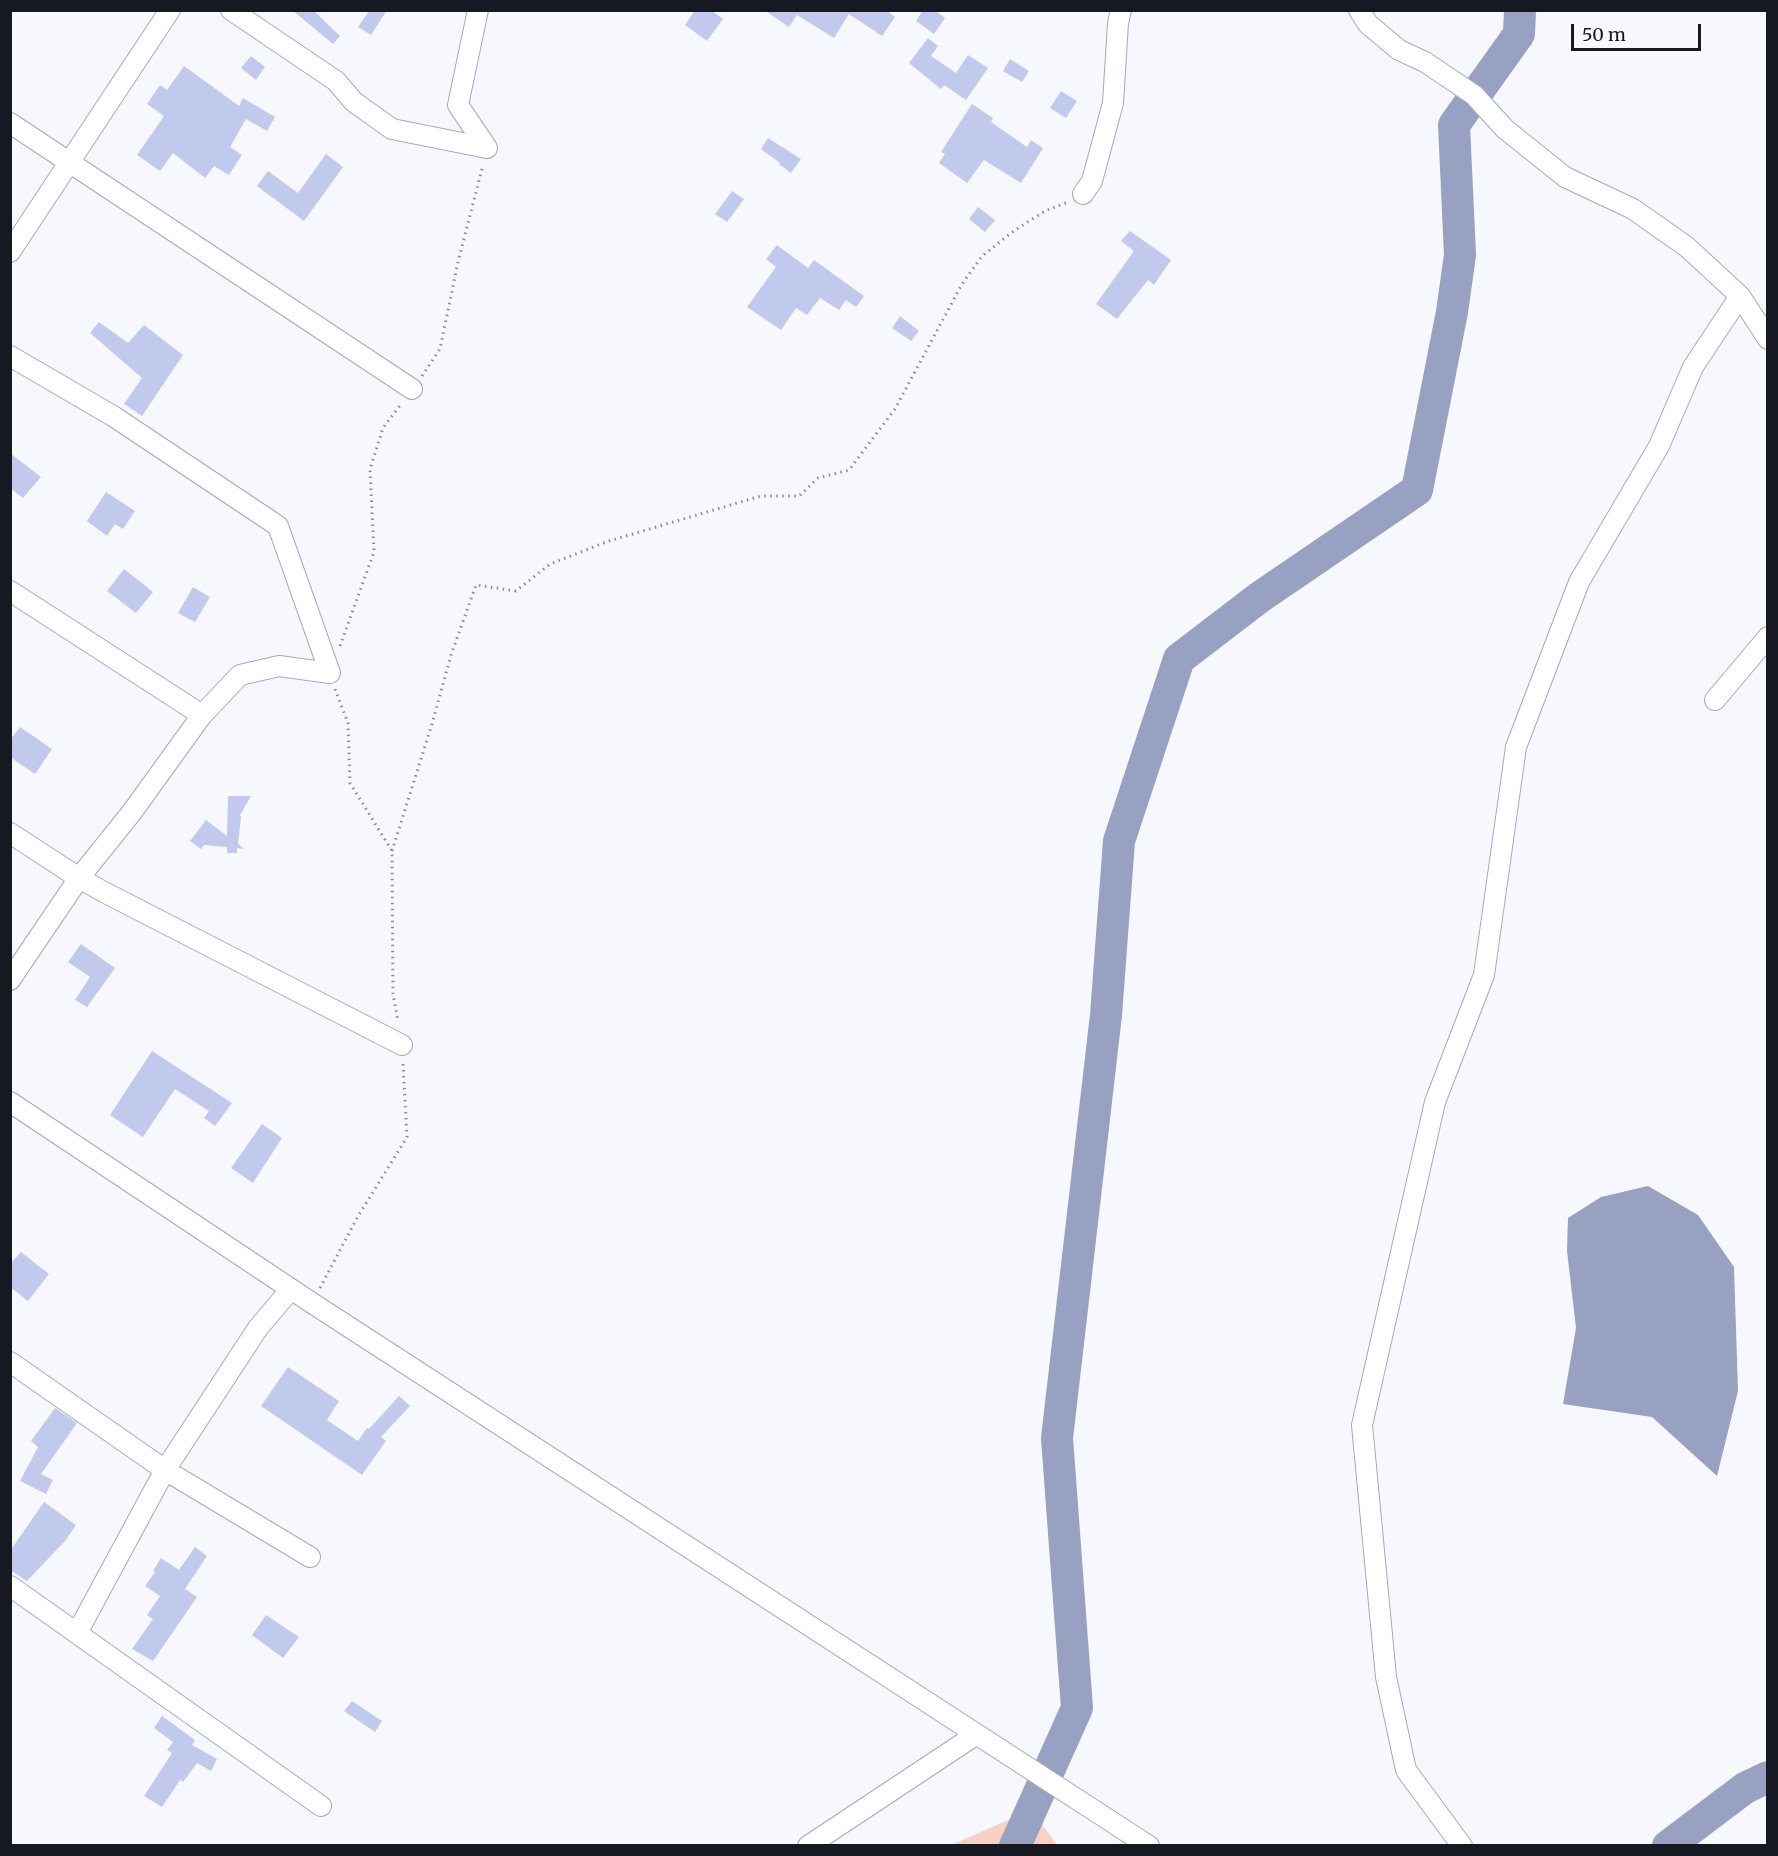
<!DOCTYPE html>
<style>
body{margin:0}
#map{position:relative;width:1778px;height:1856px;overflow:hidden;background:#f7f8fe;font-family:Merriweather,serif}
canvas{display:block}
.frame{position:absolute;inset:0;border:12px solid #171922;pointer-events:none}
.scale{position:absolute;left:1571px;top:24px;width:130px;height:27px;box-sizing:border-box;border:3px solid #171922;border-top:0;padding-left:8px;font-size:18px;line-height:21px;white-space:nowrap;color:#171922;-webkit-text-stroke:4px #f7f8fe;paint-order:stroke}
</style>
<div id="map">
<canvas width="1778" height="1856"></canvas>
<div class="frame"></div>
<div class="scale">50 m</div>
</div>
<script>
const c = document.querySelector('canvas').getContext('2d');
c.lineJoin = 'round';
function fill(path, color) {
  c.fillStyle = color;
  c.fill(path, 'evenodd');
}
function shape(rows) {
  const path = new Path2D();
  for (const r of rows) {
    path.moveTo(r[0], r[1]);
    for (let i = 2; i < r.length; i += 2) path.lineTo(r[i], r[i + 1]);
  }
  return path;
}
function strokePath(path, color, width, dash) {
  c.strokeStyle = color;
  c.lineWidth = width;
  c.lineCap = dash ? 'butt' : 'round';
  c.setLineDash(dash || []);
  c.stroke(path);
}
fill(shape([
 [1031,1810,1057,1845,951,1845]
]), '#f7d1c5');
fill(shape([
 [1648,1186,1698,1215,1734,1267,1738,1391,1717,1476,1652,1417,1563,1404,1576,1328,1567,1251,1568,1218,1601,1197]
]), '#99a1c3');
strokePath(shape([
 [1015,1846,1077,1708,1057,1438,1106,1015,1119,841,1179,659,1260,597,1417,490,1452,312,1460,255,1454,125,1519,34,1520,10],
 [1668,1846,1745,1788,1768,1777]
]), '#99a1c3', 32);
fill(shape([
 [292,10,313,10,340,36,333,44],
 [387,10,371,35,358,27,369,11],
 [695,10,711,10,723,19,707,41,685,25],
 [764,10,886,10,895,17,882,36,849,14,834,38,797,15,789,27],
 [923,10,934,10,945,18,934,34,916,21],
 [928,38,938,46,931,56,956,73,968,55,988,68,966,100,944,85,941,89,909,63],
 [251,56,265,67,256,80,241,68],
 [1010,59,1029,71,1022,82,1003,71],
 [184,66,239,106,243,98,275,117,267,131,246,119,230,147,242,155,229,175,214,166,205,178,173,153,160,171,137,155,164,116,147,104,160,85,167,90],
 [1061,91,1077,101,1066,118,1050,108],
 [972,104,993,118,991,122,1027,147,1031,140,1043,148,1021,183,984,160,967,183,939,163,945,154,941,152],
 [768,138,801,159,791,173,779,164,780,163,761,149],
 [326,154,343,167,304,221,257,186,268,171,298,193],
 [732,191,744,199,727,222,715,214],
 [978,207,995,220,985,232,969,219],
 [1130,231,1171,260,1154,285,1148,280,1117,319,1096,304,1134,251,1121,241],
 [777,245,808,268,814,260,864,296,856,307,846,300,839,310,820,298,807,315,796,308,781,330,747,307,776,267,766,259],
 [900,316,919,331,911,341,892,328],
 [99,322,128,343,144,325,183,355,142,416,124,404,142,378,90,333],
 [10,453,41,477,23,498,10,488],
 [106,492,135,511,123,529,115,524,107,536,87,521],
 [124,569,153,592,136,613,107,591],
 [193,587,210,597,195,622,178,613],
 [20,727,52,749,35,774,10,757,10,740],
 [228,796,251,796,240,815,241,817,238,844,244,849,237,848,237,853,227,853,227,847,204,845,201,849,190,841,206,820,227,836],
 [81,944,115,968,87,1007,75,1000,90,977,68,962],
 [152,1051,232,1103,215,1126,204,1118,209,1111,175,1089,143,1137,110,1115],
 [262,1124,282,1138,253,1183,231,1168],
 [21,1252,49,1274,28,1301,10,1287,10,1264],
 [288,1367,339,1401,327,1420,358,1441,367,1428,369,1429,399,1396,410,1406,381,1437,386,1441,362,1475,261,1406],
 [55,1408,77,1423,41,1474,53,1480,46,1494,20,1481,38,1447,31,1441],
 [44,1502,76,1525,65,1541,27,1581,10,1570,10,1551],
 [195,1547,207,1556,185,1589,197,1597,153,1661,132,1649,153,1619,147,1615,160,1596,145,1586,155,1572,153,1571,161,1558,179,1570],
 [266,1615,299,1637,283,1658,252,1635],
 [352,1701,382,1721,375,1732,344,1711],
 [162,1716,195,1740,192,1745,217,1759,211,1771,197,1763,183,1782,180,1780,162,1807,144,1796,172,1753,167,1750,173,1742,154,1728]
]), '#c1c9ed');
const minor = shape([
 [231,10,336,81,354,102,392,129,487,148],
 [478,10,458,105,487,148],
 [1359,10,1368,24,1399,50,1425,62,1474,95,1505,129,1565,177,1633,209,1687,247,1740,296,1768,339],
 [10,123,412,389],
 [1083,194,1092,181,1113,103,1118,23,1121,10],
 [10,252,170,10],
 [10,356,113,416,278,526,330,673,279,666,240,675,202,715,10,591],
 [1715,700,1768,637],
 [10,833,79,878,102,891,402,1045],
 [10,980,79,878,132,812,202,715],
 [10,1102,312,1303,1149,1846],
 [10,1362,165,1470,310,1557],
 [10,1586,321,1806],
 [77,1633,165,1470,258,1328,291,1289],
 [808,1846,977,1734],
 [1462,1846,1406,1770,1386,1677,1362,1425,1435,1102,1484,975,1516,747,1579,582,1659,446,1693,367,1740,296]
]);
strokePath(minor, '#a3a9c3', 22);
strokePath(shape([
 [422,376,440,349,458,262,483,165],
 [340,646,374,552,370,469,383,428,402,403],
 [335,689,348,723,350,783,392,851,393,994,398,1021],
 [392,851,432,724,451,655,476,585,516,591,550,564,609,541,761,496,799,496,818,478,849,470,895,409,962,284,982,256,1015,230,1045,211,1068,202],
 [320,1288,357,1218,407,1137,403,1063]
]), '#8b8c94', 3, [1.5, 4.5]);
strokePath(minor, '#fff', 20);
</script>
